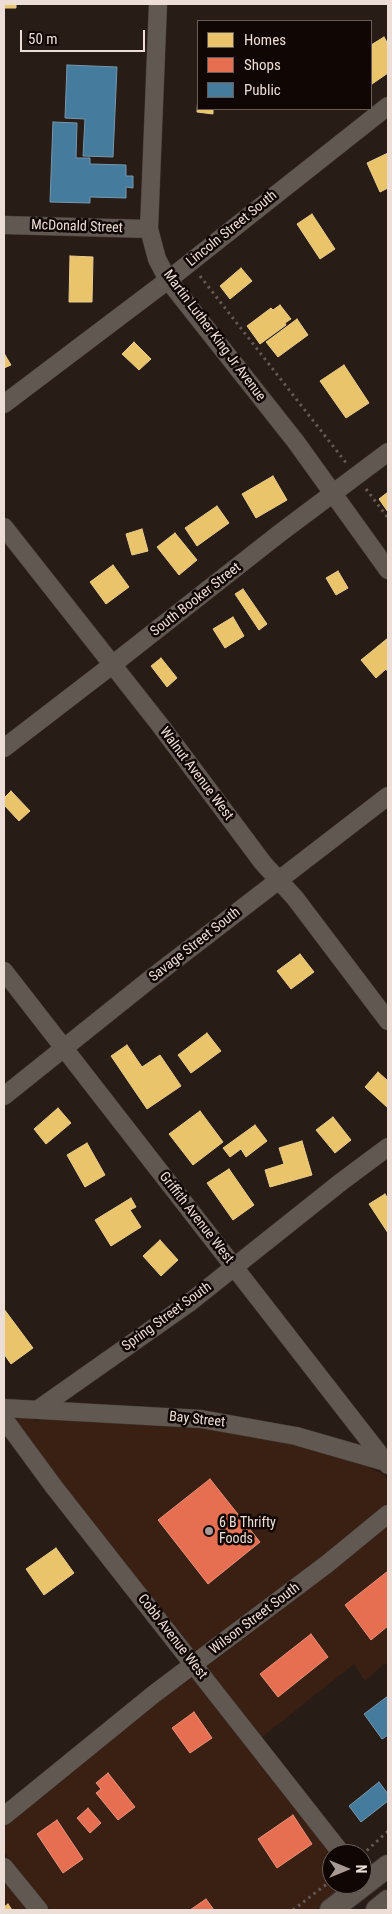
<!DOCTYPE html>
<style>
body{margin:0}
#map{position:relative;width:392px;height:1914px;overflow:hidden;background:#281c16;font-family:"Roboto Condensed",sans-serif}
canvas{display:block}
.frame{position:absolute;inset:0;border:5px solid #ecddd6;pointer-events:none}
.legend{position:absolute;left:197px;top:20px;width:175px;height:90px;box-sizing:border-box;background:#100704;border:1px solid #685d58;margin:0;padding:6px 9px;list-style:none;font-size:15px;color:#ecddd6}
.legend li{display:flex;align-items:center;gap:10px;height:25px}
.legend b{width:25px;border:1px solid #685d58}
.north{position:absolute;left:322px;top:1844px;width:50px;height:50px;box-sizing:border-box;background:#100704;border:1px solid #685d58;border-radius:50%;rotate:90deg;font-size:14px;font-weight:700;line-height:20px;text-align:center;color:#ecddd6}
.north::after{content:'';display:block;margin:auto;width:18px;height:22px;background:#a79993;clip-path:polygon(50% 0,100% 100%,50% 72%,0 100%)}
.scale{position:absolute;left:20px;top:30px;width:125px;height:22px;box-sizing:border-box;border:2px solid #ecddd6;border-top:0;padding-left:6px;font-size:15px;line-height:18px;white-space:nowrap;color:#ecddd6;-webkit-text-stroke:4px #100704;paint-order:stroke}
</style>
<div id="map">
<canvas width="392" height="1914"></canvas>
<div class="frame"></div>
<ul class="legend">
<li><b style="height:14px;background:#e9c46a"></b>Homes</li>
<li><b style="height:14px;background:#e76f51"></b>Shops</li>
<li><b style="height:14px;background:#457b9d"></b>Public</li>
</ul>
<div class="north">N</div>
<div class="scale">50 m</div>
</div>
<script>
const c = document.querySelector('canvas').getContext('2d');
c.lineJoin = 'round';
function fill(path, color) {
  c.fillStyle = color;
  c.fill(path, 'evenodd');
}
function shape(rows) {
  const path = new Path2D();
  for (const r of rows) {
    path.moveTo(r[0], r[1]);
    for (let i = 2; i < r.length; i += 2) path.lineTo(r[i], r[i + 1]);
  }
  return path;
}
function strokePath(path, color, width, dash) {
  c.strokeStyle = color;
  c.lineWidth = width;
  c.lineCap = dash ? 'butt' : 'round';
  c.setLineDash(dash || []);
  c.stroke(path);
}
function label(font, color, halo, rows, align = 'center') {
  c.font = font + ' "Roboto Condensed",sans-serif';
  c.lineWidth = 5;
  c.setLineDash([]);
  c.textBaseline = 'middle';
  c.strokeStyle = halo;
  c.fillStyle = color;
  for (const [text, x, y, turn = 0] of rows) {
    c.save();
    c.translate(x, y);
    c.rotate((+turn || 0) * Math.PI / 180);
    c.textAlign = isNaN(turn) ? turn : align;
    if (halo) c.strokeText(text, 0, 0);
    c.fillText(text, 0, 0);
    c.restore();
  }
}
fill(shape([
 [14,1417,32,1418,36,1422,41,1419,200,1427,294,1444,367,1466,384,1475,388,1481,388,1503,320,1558,196,1653,62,1483],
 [388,1525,388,1666,385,1663,365,1681,354,1664,262,1737,207,1667,333,1570],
 [192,1678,332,1856,332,1884,350,1884,316,1910,51,1910,4,1852,4,1827,160,1700],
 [4,1881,27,1910,4,1910]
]), '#3a2013');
const homes = shape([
 [4,4,16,4,16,8,4,8,4,4],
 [384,37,388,44,388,73,372,84,371,45,384,37],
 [198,94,198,109,213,109,213,114,197,112,198,94],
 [388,153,388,188,380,192,367,163,388,153],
 [312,214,335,249,320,259,297,224,312,214],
 [70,256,93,257,92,302,69,302,70,256],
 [241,268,252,281,230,299,220,286,241,268],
 [280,305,291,319,285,323,286,325,260,344,247,326,271,308,273,310,280,305],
 [297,319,308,335,278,357,266,342,297,319],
 [134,342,151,359,139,370,122,354,134,342],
 [5,355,11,365,4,368,4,356,5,355],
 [344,365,369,403,346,418,320,381,344,365],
 [273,476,287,500,256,518,242,494,273,476],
 [388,492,388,512,379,499,388,492],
 [217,506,229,523,197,546,185,528,217,506],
 [142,529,148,551,132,555,126,534,142,529],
 [175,533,197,560,179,575,157,547,175,533],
 [113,565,129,587,106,604,90,582,113,565],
 [338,571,348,588,336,595,326,578,338,571],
 [243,589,267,624,259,630,235,594,243,589],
 [233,617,244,636,225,648,213,629,233,617],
 [388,638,388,672,386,669,376,678,361,660,388,638],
 [161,658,177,678,167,687,151,666,161,658],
 [11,791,30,811,19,821,4,805,4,798,11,791],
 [300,954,314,972,291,989,277,971,300,954],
 [207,1033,221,1051,191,1073,178,1055,207,1033],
 [127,1045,142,1067,160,1055,181,1086,147,1109,111,1056,127,1045],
 [378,1072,388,1081,388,1108,365,1087,378,1072],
 [58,1108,71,1123,46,1144,34,1129,58,1108],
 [200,1111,223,1142,193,1165,169,1134,200,1111],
 [333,1117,351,1140,335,1153,316,1130,333,1117],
 [255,1125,267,1141,246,1157,241,1149,230,1157,223,1148,255,1125],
 [302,1141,312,1175,270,1187,265,1170,284,1164,279,1148,302,1141],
 [87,1143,105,1175,85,1187,67,1155,87,1143],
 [229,1169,254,1205,233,1220,207,1183,229,1169],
 [385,1194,388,1199,388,1233,369,1204,385,1194],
 [131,1198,136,1207,130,1210,141,1227,111,1246,95,1220,131,1198],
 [160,1240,178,1260,161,1276,143,1256,160,1240],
 [4,1309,33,1348,11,1364,4,1354,4,1309],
 [56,1548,74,1573,44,1595,26,1569,56,1548],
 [8,1904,12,1910,4,1910,4,1907,8,1904]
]);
fill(homes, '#e9c46a');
strokePath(homes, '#eacc8a', 1);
const shops = shape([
 [210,1479,260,1542,208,1584,158,1520,210,1479],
 [388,1571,388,1626,371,1640,345,1605,388,1571],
 [311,1634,328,1657,278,1697,260,1674,311,1634],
 [194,1712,212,1738,190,1753,172,1728,194,1712],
 [108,1773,135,1807,118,1820,96,1793,101,1789,96,1783,108,1773],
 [88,1808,101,1823,90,1833,77,1818,88,1808],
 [293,1815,312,1844,277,1868,258,1839,293,1815],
 [57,1820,83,1859,63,1873,37,1834,57,1820],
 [206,1899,214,1910,190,1910,206,1899]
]);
fill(shops, '#e76f51');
strokePath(shops, '#e89079', 1);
const public = shape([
 [67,65,117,67,113,157,83,156,85,119,65,118,67,65],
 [53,122,77,123,76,158,90,158,90,164,126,165,126,176,133,176,133,188,126,187,126,198,90,197,90,203,50,202,53,122],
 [388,1696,388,1735,382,1739,364,1714,388,1696],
 [379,1782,388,1794,388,1801,361,1822,349,1806,379,1782]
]);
fill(public, '#457b9d');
strokePath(public, '#7798ae', 1);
const minor = shape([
 [158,4,149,229,157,259,168,280,296,442,388,570],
 [4,225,149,229],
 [4,404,168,280,388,106],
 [4,527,160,725,263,863,295,898,388,1021],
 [4,748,112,665,280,533,388,452],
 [4,971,388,1465],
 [4,1096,149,980,388,796],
 [4,1408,201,1419,296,1436,386,1462],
 [37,1410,189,1303,341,1182,388,1147],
 [4,1419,54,1487,342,1854],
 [4,1816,154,1694,327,1564,388,1514],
 [4,1867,39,1910]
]);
const tertiary = shape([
 [331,1910,388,1866],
 [377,1910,388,1901]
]);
strokePath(minor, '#403732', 19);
strokePath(tertiary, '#403732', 24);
strokePath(shape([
 [200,276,347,464],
 [366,489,388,518],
 [362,1855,388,1831],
 [293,1910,332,1880]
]), '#625854', 3, [2.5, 4]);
strokePath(minor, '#615852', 18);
strokePath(tertiary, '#615852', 22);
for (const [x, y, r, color] of [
 [209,1531,5,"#a79993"]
]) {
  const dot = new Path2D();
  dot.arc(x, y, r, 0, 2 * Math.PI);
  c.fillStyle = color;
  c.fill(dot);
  strokePath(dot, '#100704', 2);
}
label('14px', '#ecddd6', '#100704', [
 ["McDonald Street",77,227,2],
 ["Lincoln Street South",232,229,-39],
 ["Martin Luther King Jr Avenue",214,336,53],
 ["South Booker Street",196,600,-38],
 ["Walnut Avenue West",196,774,53],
 ["Savage Street South",195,945,-38],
 ["Griffith Avenue West",196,1218,52],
 ["Spring Street South",167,1317,-36],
 ["Bay Street",197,1420,6],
 ["Wilson Street South",255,1619,-37],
 ["Cobb Avenue West",172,1637,52]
]);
label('14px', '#ecddd6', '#100704', [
 ["6 B Thrifty",219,1523],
 ["Foods",219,1539]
], 'left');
</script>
